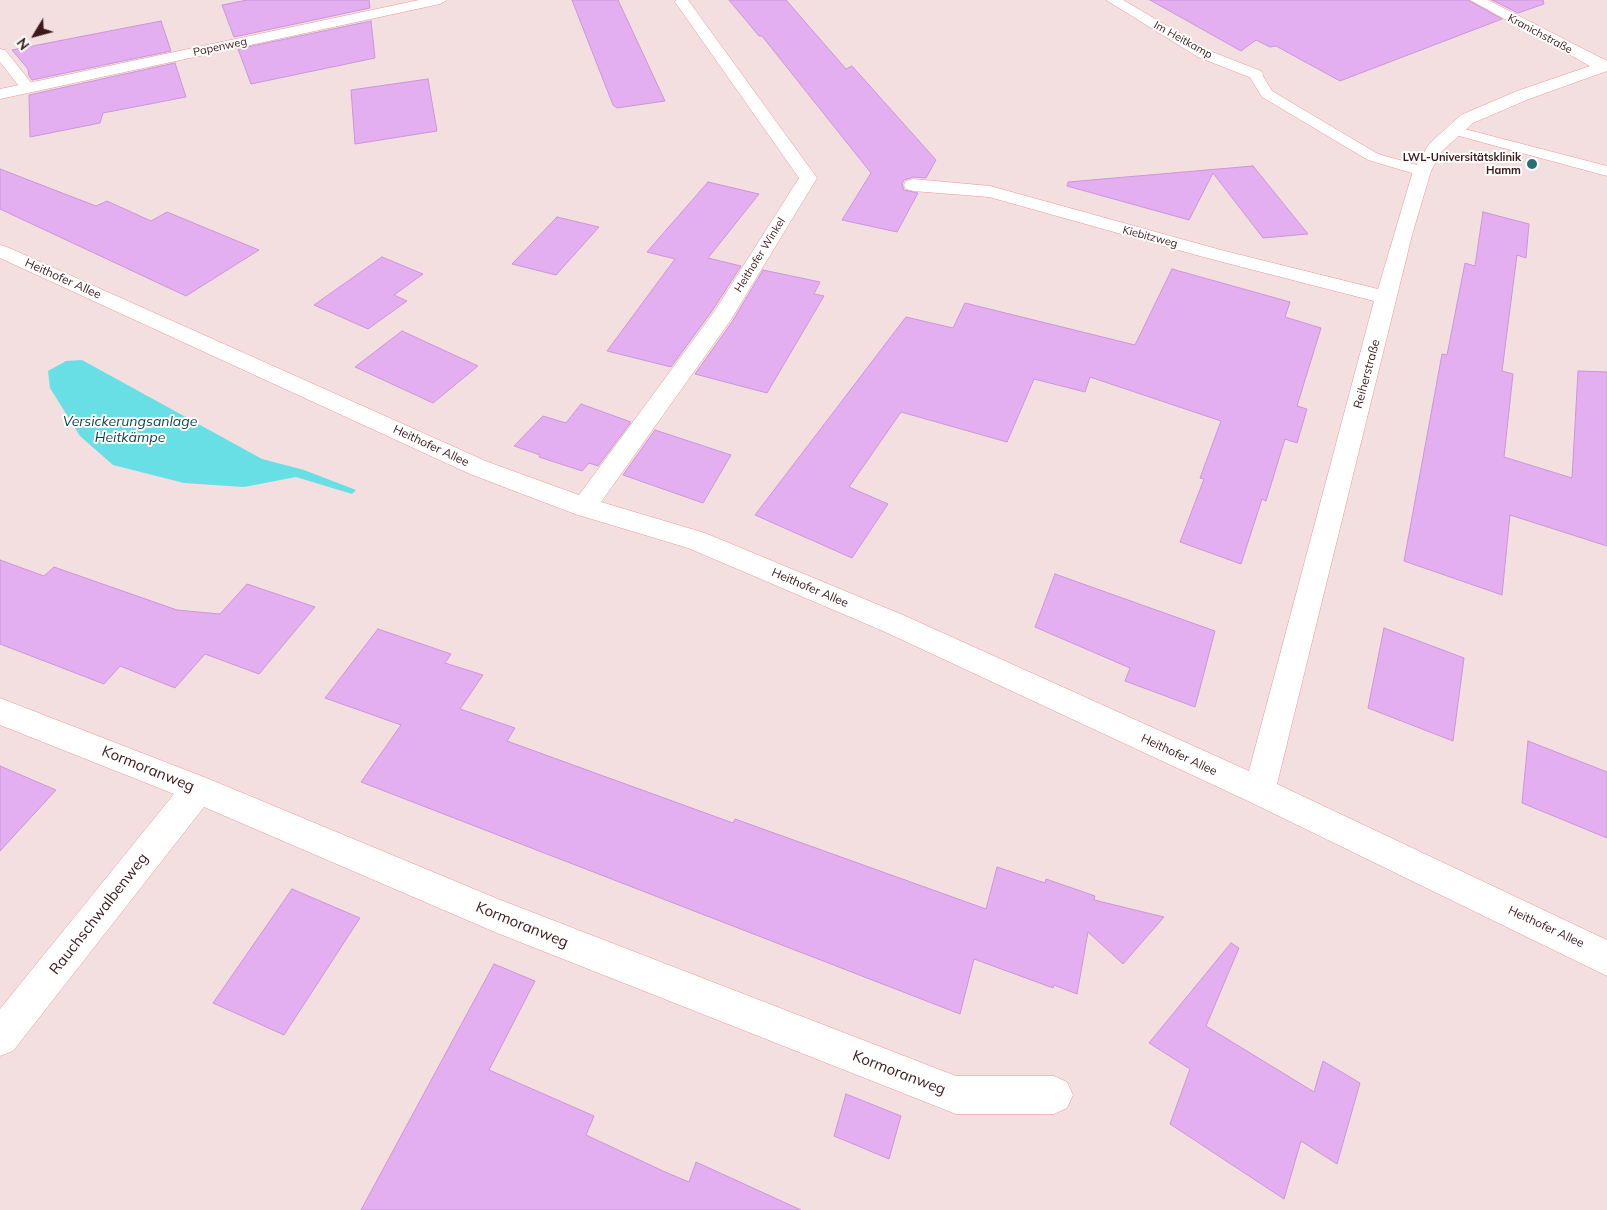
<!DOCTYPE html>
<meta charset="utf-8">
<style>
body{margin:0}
#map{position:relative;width:1607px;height:1210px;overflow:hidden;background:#f3dfdf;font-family:Mulish,sans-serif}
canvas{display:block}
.north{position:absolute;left:10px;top:10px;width:50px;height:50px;-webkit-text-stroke:4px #fff;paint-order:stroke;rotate:233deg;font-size:14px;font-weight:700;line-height:20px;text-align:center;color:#3c1a1b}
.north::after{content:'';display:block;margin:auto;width:18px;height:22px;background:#3c1a1b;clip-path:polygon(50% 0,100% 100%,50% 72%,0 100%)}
</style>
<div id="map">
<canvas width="1607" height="1210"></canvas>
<div class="north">N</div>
</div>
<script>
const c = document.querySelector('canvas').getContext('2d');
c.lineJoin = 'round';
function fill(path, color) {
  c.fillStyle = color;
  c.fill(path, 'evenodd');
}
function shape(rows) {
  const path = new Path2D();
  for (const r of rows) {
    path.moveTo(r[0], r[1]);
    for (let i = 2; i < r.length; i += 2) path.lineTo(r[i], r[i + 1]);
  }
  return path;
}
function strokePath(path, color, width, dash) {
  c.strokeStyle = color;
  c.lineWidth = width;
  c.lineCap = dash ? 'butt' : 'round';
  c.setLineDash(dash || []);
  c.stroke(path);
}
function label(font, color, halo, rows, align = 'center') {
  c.font = font + ' Mulish,sans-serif';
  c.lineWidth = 4;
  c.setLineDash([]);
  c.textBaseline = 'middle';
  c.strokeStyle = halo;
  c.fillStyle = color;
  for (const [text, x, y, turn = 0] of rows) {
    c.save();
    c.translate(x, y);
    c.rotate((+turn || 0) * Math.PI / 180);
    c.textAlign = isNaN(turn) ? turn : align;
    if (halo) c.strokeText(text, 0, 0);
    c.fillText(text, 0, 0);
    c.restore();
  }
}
fill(shape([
 [82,360,262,459,304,470,356,490,352,494,296,477,244,487,184,483,113,465,80,436,50,388,48,371,66,361]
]), '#68dfe4');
const building = shape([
 [247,0,369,0,370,8,234,37,222,5,247,0],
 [572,0,618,0,665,101,617,108,613,105,572,0],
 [729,0,786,0,846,69,852,66,936,160,926,178,913,177,904,180,902,184,904,190,918,193,897,232,842,220,871,173,762,36,759,36,729,0],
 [1150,0,1468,0,1502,19,1340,81,1276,46,1270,47,1256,40,1241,51,1150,0],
 [1492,0,1543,0,1544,4,1518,13,1492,0],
 [161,21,171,51,32,80,29,76,28,69,12,50,161,21],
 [371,21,375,58,251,84,238,49,371,21],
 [175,63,186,97,103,113,100,123,30,137,29,95,175,63],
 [428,79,437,131,355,144,351,90,428,79],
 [1253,166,1308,234,1263,238,1213,173,1189,220,1067,186,1068,182,1253,166],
 [0,169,96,206,107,201,151,221,167,212,259,250,186,296,0,209,0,169],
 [708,182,759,194,708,258,741,266,712,311,671,367,607,351,675,259,647,252,708,182],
 [1483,212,1529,224,1526,258,1517,255,1502,371,1513,374,1504,457,1572,478,1578,371,1607,372,1607,546,1510,515,1502,595,1404,561,1442,354,1447,355,1465,263,1475,266,1483,212],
 [557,217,599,227,556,275,512,264,557,217],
 [382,257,423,274,394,295,407,301,368,329,314,305,382,257],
 [1172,269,1290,302,1285,317,1321,328,1297,406,1307,409,1297,443,1285,439,1266,501,1262,499,1241,564,1180,542,1204,479,1200,478,1221,421,1090,377,1085,392,1034,379,1007,442,901,412,849,487,888,504,852,558,755,515,906,317,953,328,965,303,1135,345,1172,269],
 [763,270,820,282,814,294,824,296,767,393,695,374,732,322,763,270],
 [402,331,478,366,433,403,355,367,402,331],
 [581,404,631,422,598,466,589,463,582,471,539,457,540,455,514,446,543,416,566,423,581,404],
 [655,430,731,455,703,503,623,475,655,430],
 [0,560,44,576,54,567,177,610,220,614,247,584,315,607,259,674,205,654,175,688,120,666,104,684,0,644,0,560],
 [1055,574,1215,631,1195,707,1125,681,1130,668,1035,627,1055,574],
 [1384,628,1464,658,1453,741,1368,708,1384,628],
 [378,629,451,654,445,663,483,675,460,709,515,728,507,741,733,823,735,819,986,909,997,867,1045,883,1046,879,1095,896,1094,900,1164,917,1123,964,1088,932,1077,994,1054,985,1053,988,974,959,960,1014,361,782,401,725,325,698,378,629],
 [1528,741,1607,772,1607,838,1522,803,1528,741],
 [0,766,56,790,0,851,0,766],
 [292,889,360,918,284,1035,213,1003,292,889],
 [1231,943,1239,948,1206,1026,1314,1092,1323,1061,1360,1083,1337,1164,1301,1141,1284,1199,1170,1124,1190,1069,1149,1043,1231,943],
 [494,964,535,981,489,1070,594,1116,586,1135,663,1171,689,1182,696,1162,801,1210,361,1210,494,964],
 [846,1094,901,1116,889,1159,834,1136,846,1094]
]);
fill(building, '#e4aff1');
strokePath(building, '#cb96d8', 1);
const service = shape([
 [0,49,5,50,33,85,35,88,33,91,23,91,0,62,0,49],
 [1255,70,1260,71,1272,91,1378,154,1428,168,1430,171,1422,176,1368,160,1262,97,1248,74,1255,70],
 [1453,126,1607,166,1607,176,1448,133,1446,130,1448,127,1453,126]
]);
const minor = shape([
 [419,0,447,0,440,4,0,99,0,89,419,0],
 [676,0,688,0,817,178,730,321,601,502,705,533,903,615,1249,771,1374,301,1207,258,989,197,913,191,906,189,904,185,906,181,913,179,990,186,1221,250,1378,289,1413,171,1429,144,1461,115,1517,91,1590,66,1470,0,1488,0,1607,61,1607,71,1529,99,1473,123,1442,151,1431,171,1412,235,1277,784,1607,940,1607,976,1248,801,883,631,688,548,575,514,470,474,0,258,0,245,7,247,488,462,579,495,714,312,799,178,675,2,676,0],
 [1106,0,1123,0,1210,51,1261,71,1263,74,1261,77,1249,77,1198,57,1106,0],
 [0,698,209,779,498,899,956,1076,1054,1076,1067,1082,1073,1095,1067,1108,1054,1114,956,1114,497,933,204,807,13,1051,0,1056,0,1009,174,794,0,725,0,698]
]);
strokePath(service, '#f09697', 1);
strokePath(minor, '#f09697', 1);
fill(service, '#fff');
fill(minor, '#fff');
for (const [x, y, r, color] of [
 [1532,164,6,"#287276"]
]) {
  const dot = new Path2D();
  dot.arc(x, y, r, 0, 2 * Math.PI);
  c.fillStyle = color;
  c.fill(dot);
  strokePath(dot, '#fff', 2);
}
label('11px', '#3c1a1b', '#fff', [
 ["Kranichstraße",1540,34,28],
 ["Im Heitkamp",1183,40,29],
 ["Papenweg",220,47,-12],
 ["Kiebitzweg",1150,237,15],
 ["Heithofer Winkel",760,255,-58]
]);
label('bold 11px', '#3c1a1b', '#fff', [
 ["LWL-Universitätsklinik",1521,158],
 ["Hamm",1521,171]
], 'right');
label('12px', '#3c1a1b', '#fff', [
 ["Heithofer Allee",63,279,24],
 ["Reiherstraße",1367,374,-75],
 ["Heithofer Allee",431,446,25],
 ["Heithofer Allee",810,588,23],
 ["Heithofer Allee",1179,755,25],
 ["Heithofer Allee",1546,927,25]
]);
label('italic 14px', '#0d4547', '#fff', [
 ["Versickerungsanlage",130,422],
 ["Heitkämpe",130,438]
]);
label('15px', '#3c1a1b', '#fff', [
 ["Kormoranweg",148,769,22],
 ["Rauchschwalbenweg",99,914,-52],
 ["Kormoranweg",522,925,22],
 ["Kormoranweg",899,1073,21]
]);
</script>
